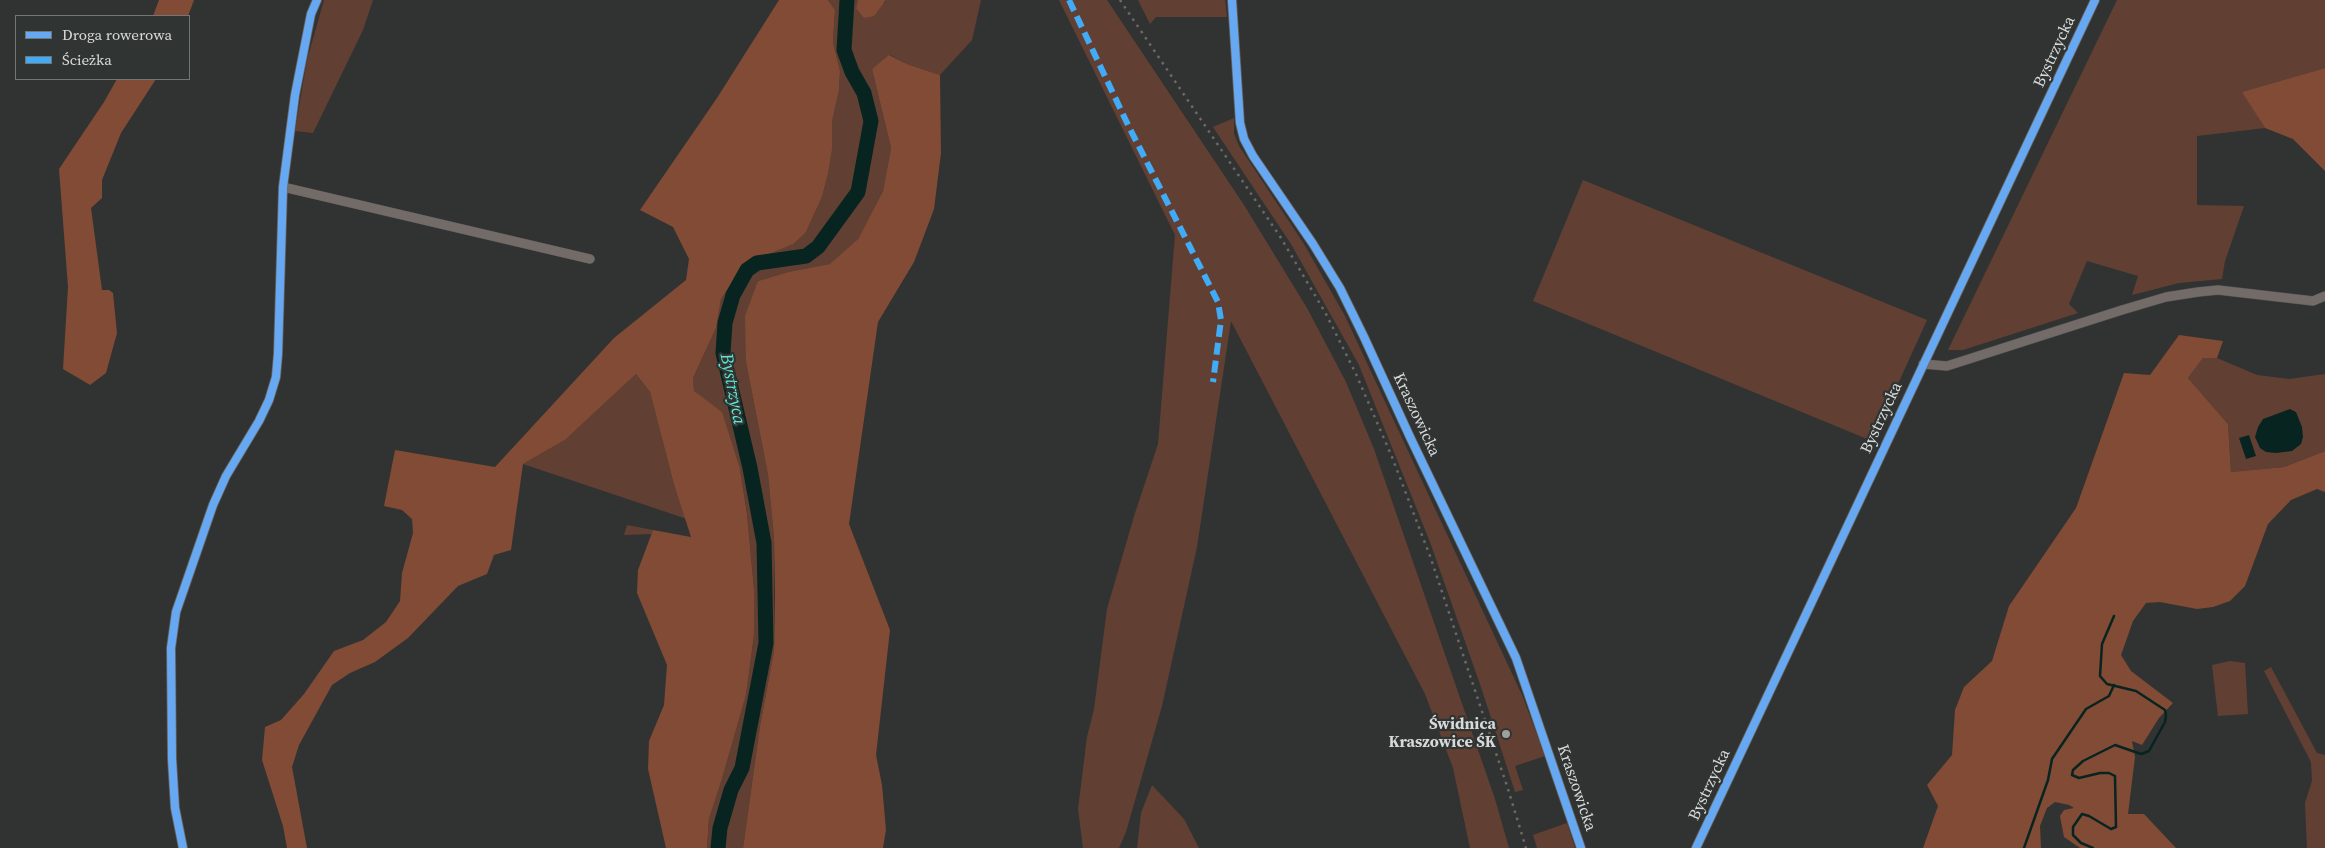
<!DOCTYPE html>
<meta charset="utf-8">
<style>
body{margin:0}
#map{position:relative;width:2325px;height:848px;overflow:hidden;background:#313332;font-family:"Source Serif 4",serif}
canvas{display:block}
.legend{position:absolute;left:15px;top:15px;width:175px;height:65px;box-sizing:border-box;background:#303433;border:1px solid #737676;margin:0;padding:6px 9px;list-style:none;font-size:15px;color:#d8dada}
.legend li{display:flex;align-items:center;gap:10px;height:25px}
.legend b{width:25px;border:1px solid #737676}
</style>
<div id="map">
<canvas width="2325" height="848"></canvas>
<ul class="legend">
<li><b style="height:6px;background:#66a8f1"></b>Droga rowerowa</li>
<li><b style="height:6px;background:#42abf6"></b>Ścieżka</li>
</ul>
</div>
<script>
const c = document.querySelector('canvas').getContext('2d');
c.lineJoin = 'round';
function fill(path, color) {
  c.fillStyle = color;
  c.fill(path, 'evenodd');
}
function shape(rows) {
  const path = new Path2D();
  for (const r of rows) {
    path.moveTo(r[0], r[1]);
    for (let i = 2; i < r.length; i += 2) path.lineTo(r[i], r[i + 1]);
  }
  return path;
}
function strokePath(path, color, width, dash) {
  c.strokeStyle = color;
  c.lineWidth = width;
  c.lineCap = dash ? 'butt' : 'round';
  c.setLineDash(dash || []);
  c.stroke(path);
}
function label(font, color, halo, rows, align = 'center') {
  c.font = font + ' "Source Serif 4",serif';
  c.lineWidth = 4.5;
  c.setLineDash([]);
  c.textBaseline = 'middle';
  c.strokeStyle = halo;
  c.fillStyle = color;
  for (const [text, x, y, turn = 0] of rows) {
    c.save();
    c.translate(x, y);
    c.rotate((+turn || 0) * Math.PI / 180);
    c.textAlign = isNaN(turn) ? turn : align;
    if (halo) c.strokeText(text, 0, 0);
    c.fillText(text, 0, 0);
    c.restore();
  }
}
fill(shape([
 [324,0,373,0,363,30,313,133,295,131,307,60],
 [828,0,858,0,856,8,885,3,886,0,981,0,972,40,940,75,907,64,890,55,872,69,891,148,883,191,858,239,831,264,788,272,758,281,746,362,768,475,774,538,774,651,760,726,743,848,707,848,709,819,722,779,746,695,754,635,754,589,747,514,740,469,694,391,693,378,716,328,721,299,744,264,806,232,822,197,828,174,832,150,832,122,839,90,840,71,833,42,835,10],
 [1059,0,1107,0,1244,205,1307,308,1346,382,1374,449,1495,799,1509,848,1470,848,1453,768,1425,694,1231,321,1197,547,1162,706,1126,832,1119,848,1083,848,1078,809,1087,737,1094,709,1107,609,1135,513,1158,444,1175,235],
 [1138,0,1225,0,1227,17,1156,17,1150,24],
 [2117,0,2325,0,2325,68,2243,92,2265,128,2197,136,2197,205,2244,206,2225,261,2222,279,2179,283,2132,295,2138,276,2087,261,2069,304,2078,313,1963,350,1948,350],
 [1234,118,1234,134,1239,146,1304,244,1345,316,1522,695,1545,756,1515,766,1523,790,1515,792,1481,687,1430,542,1359,365,1291,244,1213,127],
 [1583,180,1927,320,1872,441,1533,301],
 [2203,358,2217,358,2257,375,2289,379,2325,374,2325,451,2284,467,2231,472,2228,424,2188,378],
 [636,374,650,392,673,481,687,519,523,464,565,440],
 [627,525,653,530,652,534,624,535],
 [2230,661,2245,663,2248,714,2218,716,2212,665],
 [2271,667,2317,753,2325,755,2325,848,2307,848,2305,803,2312,781,2311,762,2264,671],
 [1152,785,1184,819,1199,848,1137,848,1141,813],
 [1567,823,1575,848,1537,848,1533,835]
]), '#614033');
fill(shape([
 [159,0,194,0,188,16,153,16],
 [779,0,828,0,835,10,833,42,840,71,839,90,832,122,832,150,828,174,822,197,806,232,793,244,744,264,721,299,716,328,693,378,694,391,722,412,740,469,747,514,754,589,754,635,746,695,722,779,709,819,707,848,666,848,648,769,649,741,664,705,667,665,637,593,638,570,653,530,691,537,673,481,650,392,636,374,565,440,523,464,511,550,494,555,487,574,458,586,408,638,375,662,350,673,332,685,299,745,292,767,307,848,287,848,283,826,262,760,265,727,281,720,304,694,334,651,363,640,386,622,400,601,402,573,413,533,412,519,402,510,384,506,395,450,495,467,614,338,686,280,689,259,673,227,640,210,717,98],
 [858,0,886,0,874,16,864,18,856,8],
 [889,55,907,64,940,75,941,153,934,209,914,262,878,322,849,524,890,630,876,755,882,785,886,830,883,848,743,848,760,726,774,651,775,596,774,538,768,475,746,362,745,316,758,281,788,272,830,264,858,239,883,191,891,148,872,69],
 [2325,68,2325,171,2293,139,2265,128,2242,92],
 [117,79,156,79,121,133,102,180,102,198,91,208,102,290,109,290,113,293,117,333,106,373,90,385,63,369,68,287,59,169,104,102],
 [2179,335,2223,341,2217,358,2203,358,2188,378,2228,424,2231,472,2284,467,2325,451,2325,492,2317,489,2291,500,2268,524,2245,586,2230,601,2213,607,2197,609,2160,602,2146,603,2133,621,2121,655,2131,671,2173,703,2159,718,2142,745,2132,741,2135,757,2128,814,2144,814,2176,848,2080,848,2064,837,2060,816,2064,810,2074,808,2069,805,2055,802,2047,808,2040,826,2041,848,1923,848,1938,806,1927,785,1952,755,1955,710,1964,687,1992,661,2009,606,2076,508,2124,373,2150,375]
]), '#814b35');
fill(shape([
 [2290,409,2296,412,2302,427,2303,437,2301,444,2292,451,2276,453,2266,452,2260,448,2255,437,2258,427,2263,419],
 [2249,435,2256,456,2246,459,2239,438]
]), '#082420');
strokePath(shape([
 [2024,848,2048,780,2052,759,2086,709,2109,696,2114,685],
 [2093,848,2081,843,2073,835,2073,827,2082,814,2089,816,2111,829,2116,827,2115,776,2109,773,2100,773,2079,778,2072,775,2073,770,2083,761,2115,745,2141,754,2149,751,2165,722,2166,715,2165,710,2136,691,2107,684,2100,676,2102,644,2114,616]
]), '#082420', 2.5);
strokePath(shape([
 [718,848,720,828,731,790,742,768,766,643,764,543,750,468,723,353,725,323,733,295,747,270,757,263,806,256,818,247,858,192,871,121,864,93,852,72,844,50,847,0]
]), '#082420', 15);
const minor = shape([
 [1232,0,1240,123,1244,139,1253,156,1313,244,1340,288,1364,337,1410,437,1516,658,1581,848],
 [283,187,590,259],
 [1923,364,1947,366,2122,310,2166,297,2198,292,2218,290,2313,301,2325,296],
 [183,848,175,808,172,759,171,648,176,612,213,505,226,476,259,421,269,400,276,377,278,354,283,187,295,95,311,14,317,0],
 [1696,848,2095,0]
]);
strokePath(minor, '#4f5150', 10);
strokePath(minor, '#736b67', 9);
strokePath(shape([
 [1120,0,1281,238,1326,314,1356,374,1392,457,1430,556,1508,789,1526,848]
]), '#6c6966', 2.5, [2.5, 5]);
strokePath(shape([
 [1069,0,1129,127,1218,302,1221,320,1213,382]
]), '#42abf6', 6, [12, 6]);
strokePath(shape([
 [1232,0,1240,123,1244,139,1253,156,1313,244,1340,288,1364,337,1410,437,1516,658,1581,848],
 [183,848,175,808,172,759,171,648,176,612,213,505,226,476,259,421,269,400,276,377,278,354,283,187,295,95,311,14,317,0],
 [1696,848,2095,0]
]), '#66a8f1', 8);
for (const [x, y, r, color] of [
 [1506,734,5,"#9ea09f"]
]) {
  const dot = new Path2D();
  dot.arc(x, y, r, 0, 2 * Math.PI);
  c.fillStyle = color;
  c.fill(dot);
  strokePath(dot, '#303433', 2);
}
label('16px', '#d8dada', '#303433', [
 ["Bystrzycka",2055,52,-65],
 ["Kraszowicka",1416,415,65],
 ["Bystrzycka",1882,418,-65],
 ["Bystrzycka",1710,785,-65],
 ["Kraszowicka",1576,788,71]
]);
label('bold 16px', '#d8dada', '#303433', [
 ["Świdnica",1496,725],
 ["Kraszowice ŚK",1496,743]
], 'right');
label('italic 18px', '#5fe6cf', '#303433', [
 ["Bystrzyca",732,389,79]
]);
</script>
